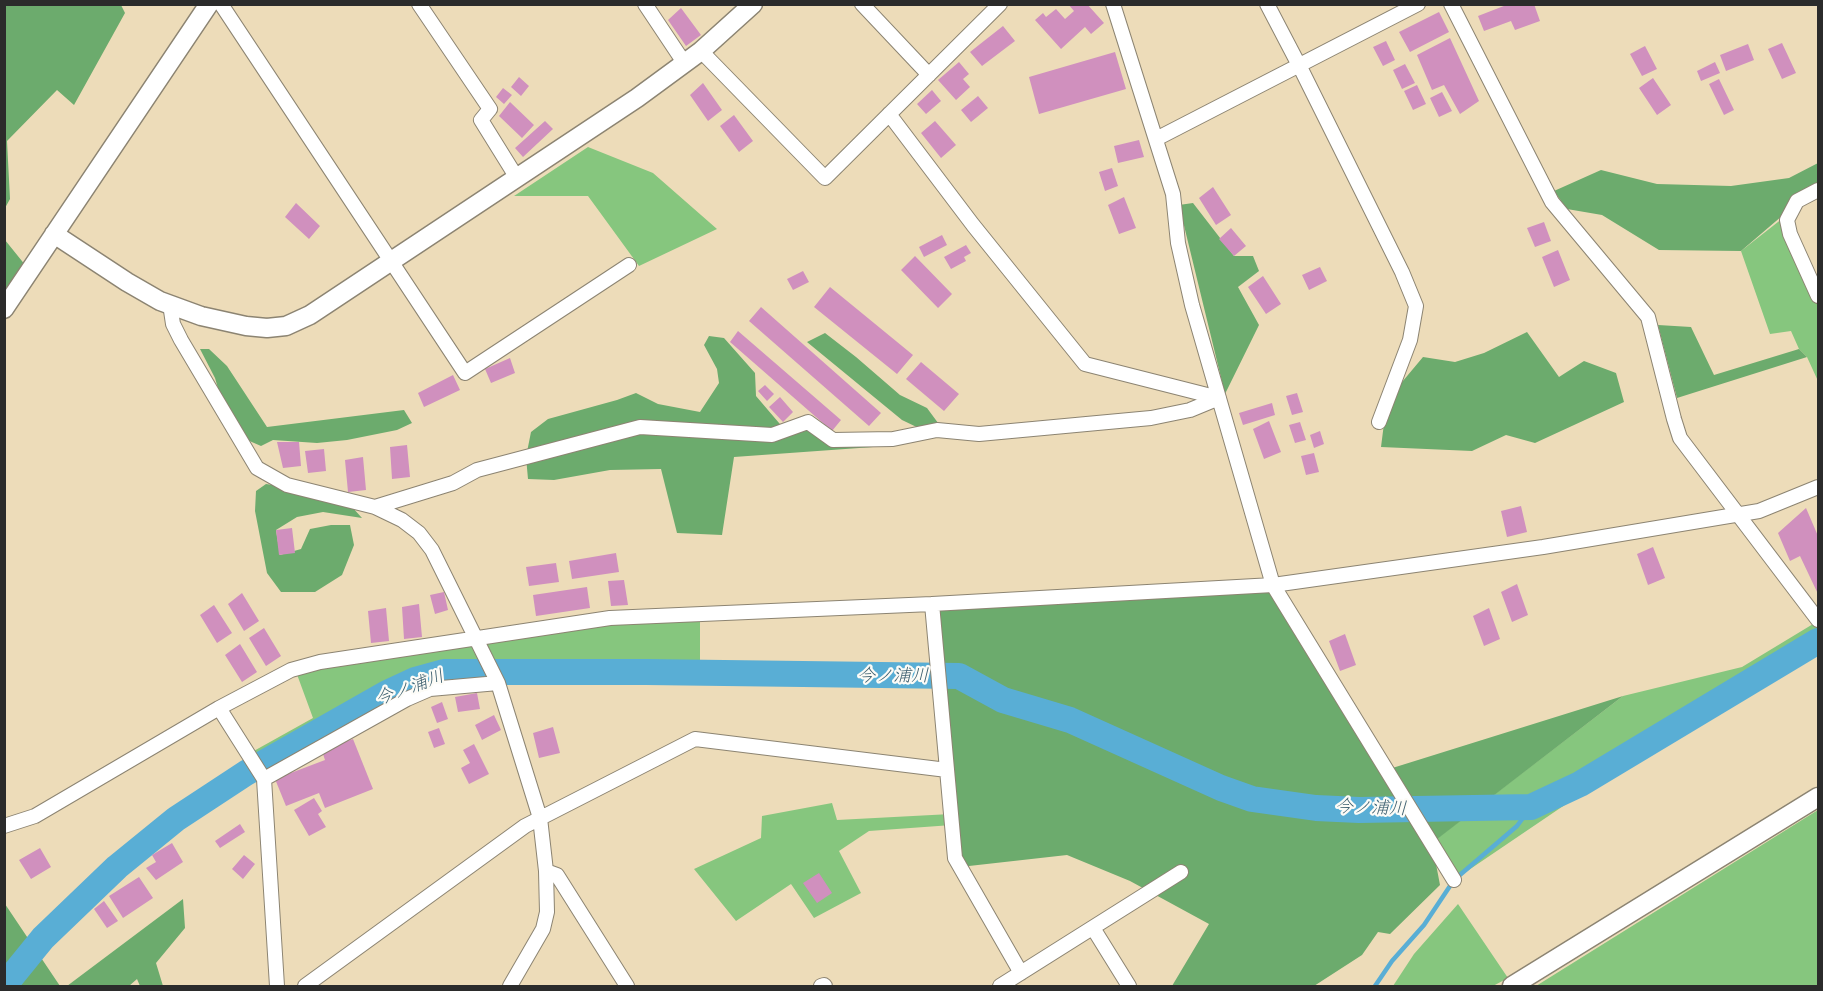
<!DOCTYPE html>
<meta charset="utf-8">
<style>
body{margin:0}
#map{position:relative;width:1823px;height:991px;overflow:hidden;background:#eddcb9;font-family:"Patrick Hand",sans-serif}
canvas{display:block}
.frame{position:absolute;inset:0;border:6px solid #2b2b2b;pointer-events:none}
</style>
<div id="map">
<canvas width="1823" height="991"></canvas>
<div class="frame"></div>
</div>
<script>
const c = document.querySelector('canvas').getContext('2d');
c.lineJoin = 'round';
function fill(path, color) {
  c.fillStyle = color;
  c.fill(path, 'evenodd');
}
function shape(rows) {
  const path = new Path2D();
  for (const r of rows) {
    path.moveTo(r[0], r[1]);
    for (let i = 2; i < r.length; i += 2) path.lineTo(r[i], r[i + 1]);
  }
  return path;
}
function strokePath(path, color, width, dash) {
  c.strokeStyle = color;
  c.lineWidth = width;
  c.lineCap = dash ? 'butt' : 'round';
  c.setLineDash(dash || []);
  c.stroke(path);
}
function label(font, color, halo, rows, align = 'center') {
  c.font = font + ' "Patrick Hand","Klee One",sans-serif';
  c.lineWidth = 4.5;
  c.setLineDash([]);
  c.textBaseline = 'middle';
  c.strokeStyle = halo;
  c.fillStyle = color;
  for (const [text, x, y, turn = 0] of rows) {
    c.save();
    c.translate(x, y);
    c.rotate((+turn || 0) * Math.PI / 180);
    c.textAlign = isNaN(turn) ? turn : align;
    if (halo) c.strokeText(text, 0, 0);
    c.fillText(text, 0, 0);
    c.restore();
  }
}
fill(shape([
 [588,147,653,173,717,229,639,266,588,196,514,196],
 [1792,211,1787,220,1818,299,1818,381,1807,357,1799,349,1791,331,1770,334,1741,251],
 [700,614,700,680,599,679,429,690,264,779,252,752,313,718,295,669,577,623],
 [1818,621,1818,644,1682,733,1578,796,1454,880,1431,843,1623,696,1742,667],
 [832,803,837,820,951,814,952,825,869,831,839,851,861,893,814,918,791,884,736,921,694,869,761,838,762,816],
 [1818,810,1818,986,1536,986],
 [1458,904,1508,978,1493,986,1393,986,1414,954]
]), '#86c67e');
fill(shape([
 [5,4,121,5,125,13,74,105,57,90,7,141,10,199,5,208],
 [1818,163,1818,191,1803,198,1741,251,1659,250,1602,215,1567,209,1554,191,1601,170,1657,184,1731,186,1789,178],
 [1193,203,1234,256,1253,256,1259,271,1238,287,1259,325,1225,394,1179,205],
 [5,240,30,271,5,309],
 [1658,325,1691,327,1714,375,1799,349,1807,357,1677,398],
 [1527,332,1559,377,1584,361,1616,373,1624,402,1535,443,1506,435,1472,451,1381,447,1387,400,1423,357,1455,362,1484,353],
 [825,333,856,357,900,395,927,408,944,431,927,432,902,420,807,342],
 [709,336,724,338,755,373,756,396,785,430,810,430,887,446,734,457,722,535,677,533,661,469,610,470,554,480,528,479,526,457,531,432,548,419,617,400,636,393,658,404,700,412,719,383,717,369,704,345],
 [200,349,209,349,227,366,267,427,404,410,412,423,397,430,347,440,317,443,273,440,261,446,238,436,226,416,215,378],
 [266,484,307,490,352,507,362,518,323,512,297,517,276,530,280,555,301,549,310,529,331,525,350,525,354,545,342,575,315,592,281,592,267,573,255,511,256,491],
 [1273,585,1386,770,1623,696,1432,843,1440,885,1390,934,1378,932,1362,955,1314,986,1172,986,1209,924,1130,881,1067,855,960,867,932,604],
 [183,899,185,928,156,963,163,986,140,986,137,979,129,986,67,986],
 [4,904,5,904,60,986,5,986]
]), '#6cab6d');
strokePath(shape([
 [1375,986,1392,961,1424,925,1454,880,1517,826,1531,807]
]), '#59aed5', 4.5);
strokePath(shape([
 [4,986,43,938,117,867,176,819,246,773,387,693,415,680,444,672,646,672,959,676,1003,700,1070,720,1221,788,1252,799,1316,808,1359,810,1531,807,1580,784,1818,641]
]), '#59aed5', 26);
fill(shape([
 [1068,4,1087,4,1104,23,1091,34,1085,27,1061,49,1035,20,1043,13,1046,17,1056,9,1065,19,1074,11],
 [1509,4,1534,4,1540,21,1515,30,1511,21,1484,31,1478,16],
 [681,8,701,35,686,46,668,20],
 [1439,12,1449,32,1410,52,1399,32],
 [1003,26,1015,41,982,66,970,52],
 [1450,38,1479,101,1460,114,1444,85,1432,90,1417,55],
 [1386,41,1395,60,1383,66,1373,47],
 [1782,43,1796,73,1782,79,1768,49],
 [1748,44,1754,60,1726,71,1720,55],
 [1645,46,1657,69,1642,76,1630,54],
 [1115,52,1126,89,1039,114,1029,77],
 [959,62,969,74,963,79,970,87,956,100,938,80],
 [1715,62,1720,73,1701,81,1697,71],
 [1405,64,1415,83,1402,89,1393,70],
 [519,77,529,86,521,96,511,87],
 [1653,78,1671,105,1657,115,1639,88],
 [1719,79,1734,110,1724,115,1709,84],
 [703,83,722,110,708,121,690,95],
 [1417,85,1426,104,1413,110,1404,91],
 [503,88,512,95,504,104,496,97],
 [932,90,941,101,926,114,917,104],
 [1442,92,1452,111,1439,117,1430,98],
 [978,96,988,108,971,122,961,110],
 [510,102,534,125,522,138,499,116],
 [734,115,753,141,739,152,720,126],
 [545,121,553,129,523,157,515,148],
 [935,121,956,145,941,158,921,133],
 [1139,140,1144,157,1118,163,1114,146],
 [1112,168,1118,186,1105,191,1099,172],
 [1213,187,1231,215,1216,225,1199,198],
 [1124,197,1136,228,1119,234,1108,205],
 [296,203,320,226,309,239,285,217],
 [1544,222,1551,241,1535,247,1527,228],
 [1231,228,1246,246,1234,256,1219,239],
 [942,235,947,245,924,257,919,247],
 [966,245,971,253,964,257,966,261,951,269,944,257],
 [1558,250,1570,280,1554,287,1542,257],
 [915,256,952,294,938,308,901,270],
 [1320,267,1327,281,1309,290,1302,275],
 [803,271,809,282,793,290,787,279],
 [1263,276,1281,304,1266,314,1248,287],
 [830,287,913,355,897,374,814,307],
 [761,307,881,413,869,426,749,321],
 [738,331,841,420,832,431,730,342],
 [510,358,515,373,491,383,485,369],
 [921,362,959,394,944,411,906,379],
 [453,375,460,390,424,407,418,393],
 [765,385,774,394,767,401,758,391],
 [1297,393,1303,412,1292,415,1286,396],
 [780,397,793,412,783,422,769,407],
 [1272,403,1275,415,1243,425,1239,413],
 [1269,421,1281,452,1264,459,1253,429],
 [1300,422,1306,440,1295,443,1289,425],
 [1320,431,1324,444,1314,448,1310,435],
 [277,442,299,442,301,466,283,468],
 [407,445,410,477,392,479,390,447],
 [324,449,326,471,308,473,305,451],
 [1314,453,1319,472,1306,475,1301,456],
 [363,457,366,490,348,492,345,460],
 [1521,506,1527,532,1507,537,1501,511],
 [1806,508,1818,536,1818,594,1800,556,1790,561,1778,533],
 [292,528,295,553,279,555,276,530],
 [1653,547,1665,578,1648,585,1637,554],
 [616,553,619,572,572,579,569,561],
 [556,563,559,582,529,586,526,567],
 [624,580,628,605,611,606,608,581],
 [1517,584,1528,615,1512,622,1501,592],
 [587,587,590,608,536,616,533,595],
 [444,592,448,610,435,614,430,595],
 [242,593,259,621,244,631,228,604],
 [419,604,422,637,404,639,402,607],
 [214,605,232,633,217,643,200,615],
 [386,608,389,641,371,643,368,611],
 [1489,608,1500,639,1484,646,1473,616],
 [264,628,281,656,266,666,249,638],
 [1345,634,1356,665,1340,671,1329,641],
 [240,644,257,672,242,682,225,655],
 [477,693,480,709,458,712,455,697],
 [442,702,448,719,437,723,431,707],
 [494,715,501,730,482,740,475,725],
 [553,727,560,753,539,758,533,733],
 [439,728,445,744,434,748,428,732],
 [353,739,373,789,325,808,319,793,286,806,275,779,325,760,322,751],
 [474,744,489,774,469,784,461,768,470,763,463,750],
 [314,798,322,811,318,814,326,827,309,836,294,810],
 [240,824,245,832,220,848,215,841],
 [172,843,183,862,156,880,146,868,156,862,152,855],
 [40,848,51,867,31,879,19,860],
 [244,855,255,864,243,879,232,869],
 [819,873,832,893,817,903,803,883],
 [139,877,153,898,123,918,109,896],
 [104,901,118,921,107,928,94,909]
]), '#d090be');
const street = shape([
 [221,4,465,373,629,265],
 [419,4,490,109,481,120,517,178],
 [645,4,685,64],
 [862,4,929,75],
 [1113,4,1173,194,1178,243,1192,305,1273,585,1454,880],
 [1267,4,1302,71,1402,272,1416,306,1410,340,1379,422],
 [1451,4,1552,202,1648,317,1674,419,1680,438,1818,620],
 [701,51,825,178,1000,4],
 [889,114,973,225,1085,364,1219,398],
 [1156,139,1418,4],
 [1818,190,1797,201,1787,220,1790,234,1818,296],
 [170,304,173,324,181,340,257,468,287,485,375,507,402,520,419,533,432,550,498,683,540,818,546,871,547,912,543,929,510,986],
 [375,507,453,483,477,470,640,427,772,435,808,422,833,440,893,439,937,430,979,434,1151,418,1190,410,1219,398],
 [932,604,955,858,1021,973],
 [219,708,264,779,277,986],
 [264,779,407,699,430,689,498,683],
 [4,826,35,816,219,708,291,670,320,662,610,618,932,604,1273,585,1543,547,1759,511,1818,487],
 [546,871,557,875,627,986],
 [1093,928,1129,986],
 [305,986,525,826,695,739,947,770],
 [821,986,824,985,825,986],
 [1000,986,1181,872]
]);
const secondary = shape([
 [54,234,127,282,160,301,201,316,246,326,267,328,286,326,310,315,637,98,701,51,753,4],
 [4,309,209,4],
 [1512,986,1818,797]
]);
strokePath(street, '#8c8472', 16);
strokePath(secondary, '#8c8472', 21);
strokePath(street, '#fff', 14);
strokePath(secondary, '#fff', 18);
label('italic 18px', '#3d5f6f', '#fdfcf7', [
 ["今ノ浦川",893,676],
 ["今ノ浦川",410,688,-20],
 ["今ノ浦川",1371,808,2]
]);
</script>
